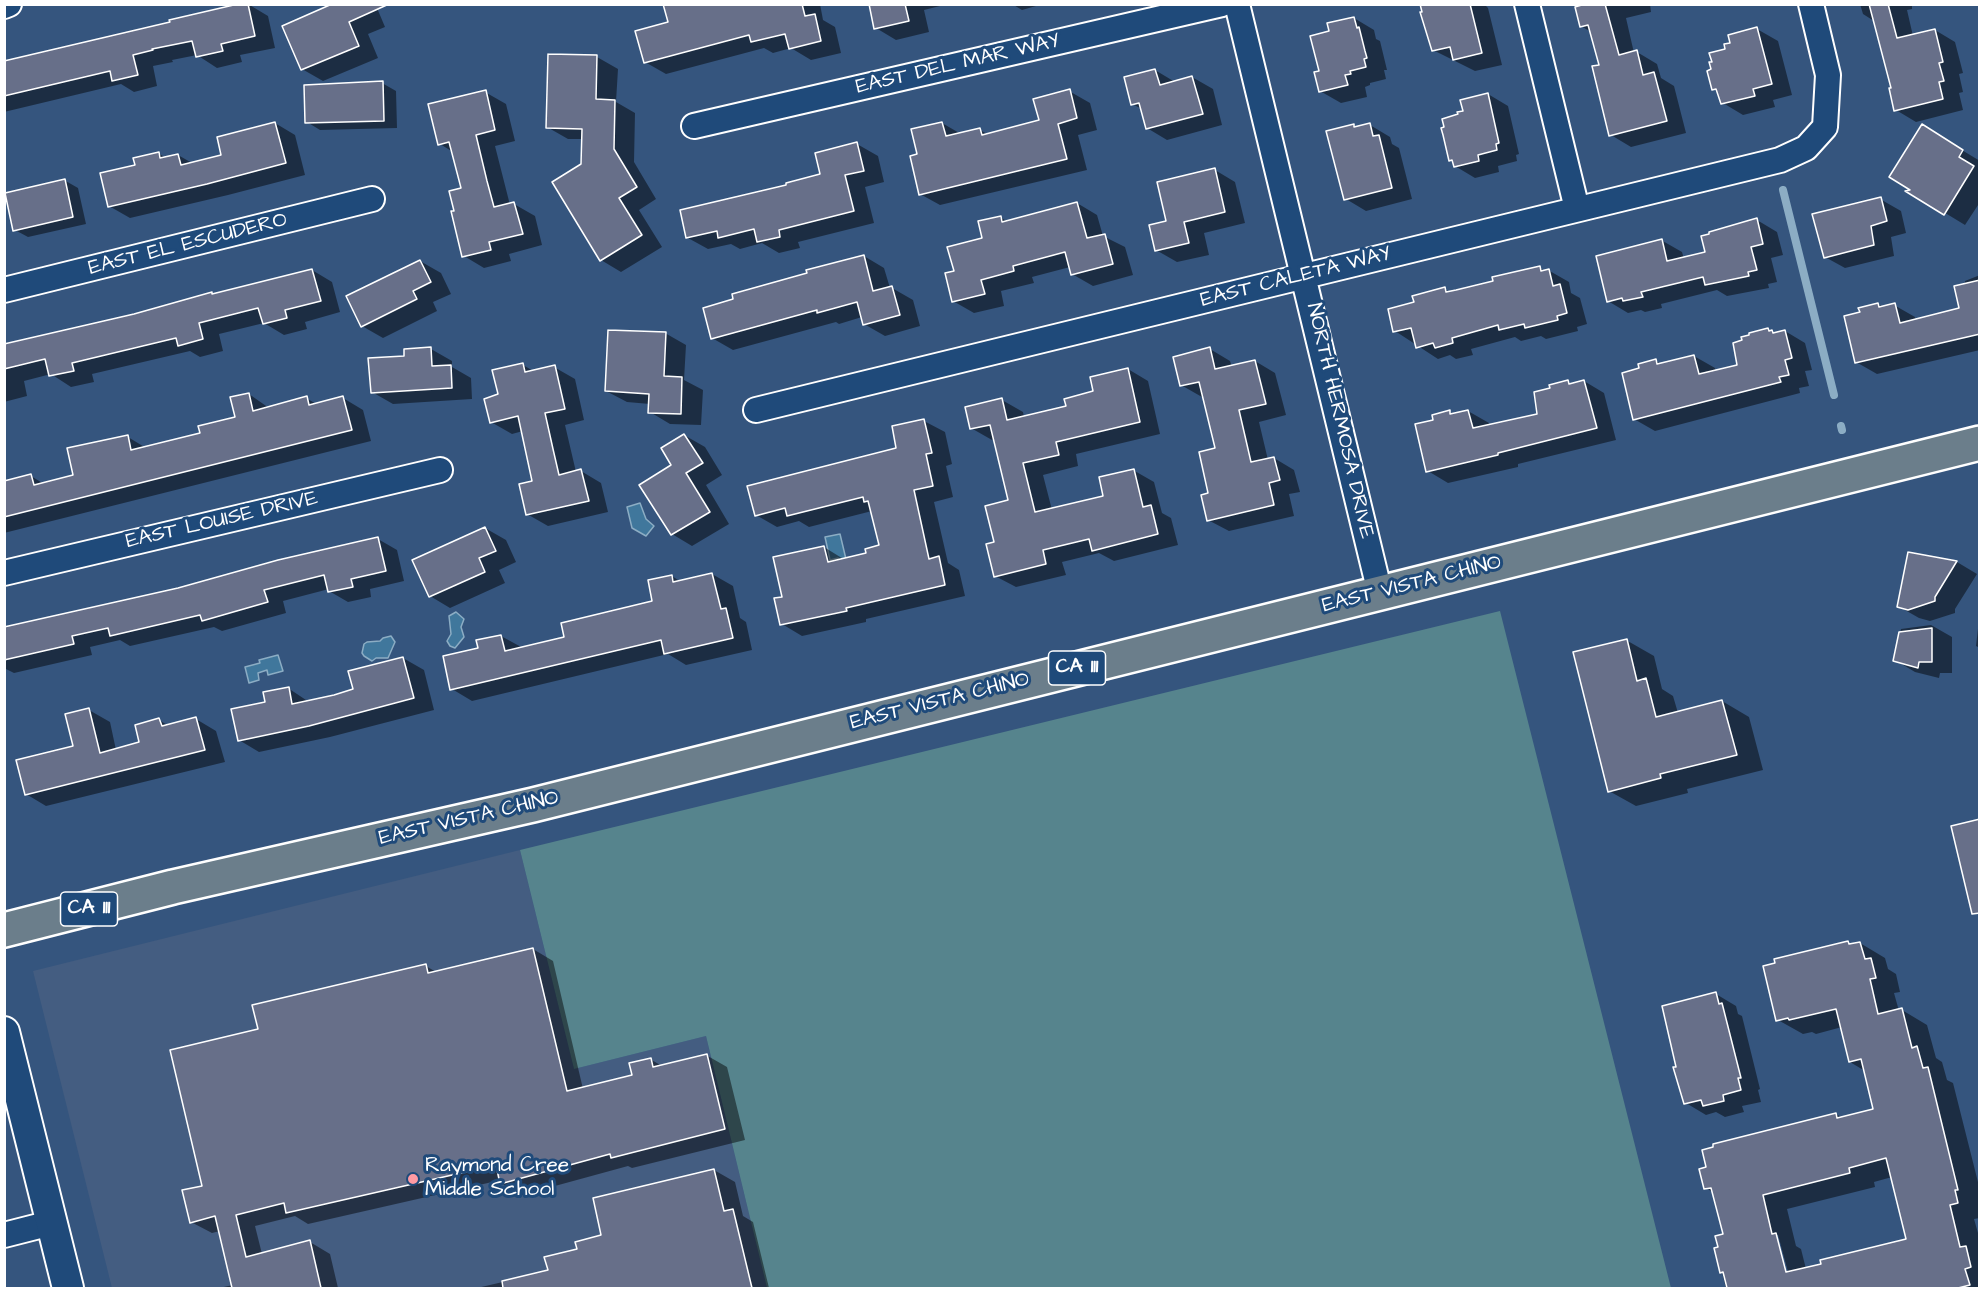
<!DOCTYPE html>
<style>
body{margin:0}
#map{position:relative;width:1984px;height:1293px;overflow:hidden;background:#35557e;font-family:"Architects Daughter",sans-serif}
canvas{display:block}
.frame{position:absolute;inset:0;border:6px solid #fff;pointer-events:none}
</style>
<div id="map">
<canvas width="1984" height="1293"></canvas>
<div class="frame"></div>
</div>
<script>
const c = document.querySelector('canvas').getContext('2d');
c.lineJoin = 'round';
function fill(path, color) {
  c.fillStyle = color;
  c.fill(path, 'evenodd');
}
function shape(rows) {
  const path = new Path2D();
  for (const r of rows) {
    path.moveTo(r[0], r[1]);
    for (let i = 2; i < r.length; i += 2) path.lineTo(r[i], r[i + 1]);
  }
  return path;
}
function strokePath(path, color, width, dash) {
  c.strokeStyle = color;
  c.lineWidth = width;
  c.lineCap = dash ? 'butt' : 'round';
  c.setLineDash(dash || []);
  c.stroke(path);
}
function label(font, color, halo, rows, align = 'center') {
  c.font = font + ' "Architects Daughter",sans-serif';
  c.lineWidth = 6;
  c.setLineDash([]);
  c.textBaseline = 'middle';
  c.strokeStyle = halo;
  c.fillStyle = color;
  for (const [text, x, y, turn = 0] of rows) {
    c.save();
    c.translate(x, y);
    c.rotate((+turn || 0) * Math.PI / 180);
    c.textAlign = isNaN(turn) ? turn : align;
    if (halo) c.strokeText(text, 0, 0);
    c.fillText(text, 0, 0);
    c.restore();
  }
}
fill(shape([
 [520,850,574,1069,706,1036,767,1288,112,1288,33,971]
]), '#445d81');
fill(shape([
 [1500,611,1671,1288,767,1288,706,1036,574,1069,520,850]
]), '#56848d');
const water = shape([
 [640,503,646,519,654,526,646,536,632,528,627,507,640,503],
 [840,534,850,576,843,578,838,558,830,560,825,537,840,534],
 [456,612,464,619,461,627,464,637,455,648,450,646,447,641,451,634,449,616,456,612],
 [391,636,395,642,388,658,376,658,372,661,364,656,362,653,364,644,367,642,380,641,383,638,391,636],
 [278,655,283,671,268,675,267,670,258,673,259,680,249,683,245,667,260,663,259,660,278,655]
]);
fill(water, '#40779c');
strokePath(water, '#8cadc4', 1.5);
fill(shape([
 [248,4,268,16,275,48,240,55,242,62,217,68,197,55,172,60,173,62,153,66,157,86,134,92,121,84,4,112,4,62],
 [336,4,377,8,385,27,368,34,378,58,323,81,302,69],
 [747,4,820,4,823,20,835,27,841,53,811,60,791,48,773,53,764,48,666,74,645,62,670,23],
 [870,4,948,4,924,10,929,32,896,40,876,28],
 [1012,4,1043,4,1022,10],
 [1422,4,1484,4,1488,8,1502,65,1475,71,1433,50],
 [1577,4,1650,4,1651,12,1626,18,1634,53,1637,52,1657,64,1661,78,1674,86,1686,133,1631,147,1611,135,1601,66,1591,32,1581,26],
 [1860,4,1916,4,1912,6,1912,9,1907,10,1913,36,1935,30,1955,42,1963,73,1959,74,1963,92,1959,93,1963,110,1916,122,1896,110,1892,89,1874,21,1863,14],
 [1354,18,1374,30,1376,39,1380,41,1387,70,1384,70,1386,79,1370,83,1370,85,1365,87,1367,97,1341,103,1320,91,1320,72,1331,32],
 [1757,29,1778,41,1792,95,1773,100,1775,107,1743,115,1723,103,1718,91,1713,89,1712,70,1714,63,1727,50],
 [550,55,597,57,618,69,616,102,635,113,634,162,656,199,639,210,662,247,621,272,601,260,582,165,584,139,568,139,547,127],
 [1155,70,1175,82,1192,77,1213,89,1222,125,1167,140,1147,128,1142,109,1132,104],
 [382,83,396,91,397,128,320,130,307,122],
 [1069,91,1090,103,1097,130,1078,135,1087,170,940,205,920,194,919,155,942,123,961,134,980,130,989,135,1041,121],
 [485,92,506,104,515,141,495,146,510,205,514,204,535,216,542,245,509,254,511,261,484,268,464,256,456,212,462,189,453,152,440,144],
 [1488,94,1508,106,1519,154,1516,155,1517,161,1498,166,1499,172,1475,178,1455,166,1454,162,1450,160,1465,112],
 [275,123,295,135,305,175,228,195,130,218,109,206,136,167,158,153,166,158,178,155,192,163,223,156],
 [1370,125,1390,137,1392,144,1399,148,1412,199,1366,211,1346,199,1353,126,1357,128],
 [1942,138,1980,161,1980,202,1965,225,1909,191,1913,190],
 [857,144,878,156,884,182,865,187,874,223,798,242,800,248,779,253,762,243,740,249,731,244,708,249,688,238,788,186,822,175],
 [1215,170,1235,182,1245,223,1204,233,1209,255,1177,262,1156,250,1168,222],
 [64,180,78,188,86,224,28,237,15,230],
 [1880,199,1901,211,1906,233,1891,237,1894,256,1845,268,1825,257],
 [1077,203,1097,215,1103,236,1125,247,1133,275,1093,286,1072,274,1070,267,1032,277,1034,283,1001,291,1004,306,974,313,953,301,955,272,1000,217,1008,222],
 [1757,220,1777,232,1783,255,1771,258,1777,282,1768,284,1769,288,1727,296,1717,290,1661,304,1662,308,1645,312,1641,310,1628,313,1608,301,1661,240,1682,252,1684,259,1707,253],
 [864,256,884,268,890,288,892,288,913,300,920,326,885,336,864,324,862,317,839,324,836,322,733,350,712,338],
 [420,261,441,273,451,294,433,302,437,311,383,338,362,326],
 [1540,268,1545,271,1548,270,1569,282,1571,293,1580,298,1587,324,1577,327,1578,331,1546,339,1541,336,1521,341,1515,337,1471,349,1473,355,1456,359,1450,355,1438,359,1395,331,1416,303,1445,289,1451,293,1457,292],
 [312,270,332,282,340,312,305,322,307,329,284,335,264,323,219,334,223,351,200,357,190,351,92,374,94,382,71,387,51,374,24,381,27,396,4,402,4,347],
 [1980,275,1980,350,1877,374,1856,362,1861,313,1878,304,1884,307,1894,305,1915,317,1916,321,1961,310,1965,281],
 [1768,330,1776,334,1785,331,1805,343,1812,370,1805,371,1809,386,1799,388,1800,393,1655,431,1634,419,1641,370,1656,361,1662,364,1694,356,1715,368,1716,372,1739,366],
 [665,333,686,345,684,380,703,390,701,425,670,424,650,412,650,404,627,402,606,391],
 [431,349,452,361,452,367,471,378,472,399,393,404,372,392,406,357],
 [1210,349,1230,361,1232,367,1255,361,1275,373,1286,415,1259,422,1268,460,1274,458,1294,470,1300,492,1289,494,1294,516,1229,531,1208,520,1217,450,1204,397,1202,397,1181,385],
 [523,365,535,372,554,367,575,379,584,420,565,425,576,472,581,471,601,483,608,512,548,526,527,514,533,482,523,431,512,434,491,422,499,395],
 [1128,369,1148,381,1160,434,1076,454,1078,466,1043,475,1052,510,1105,497,1133,470,1154,482,1162,513,1171,518,1178,545,1114,561,1099,553,1062,562,1066,575,1016,587,995,576,996,543,1010,501,995,439,992,440,971,428,1002,400,1023,412,1024,417,1067,407,1095,392],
 [1584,381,1604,393,1616,440,1518,464,1518,467,1448,483,1428,471,1435,421,1449,412,1455,415,1468,411,1489,423,1489,426,1539,415,1568,382,1572,384],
 [249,394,269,408,306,398,318,405,343,398,363,410,371,441,4,533,4,482,31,476,44,484,75,476,128,437,146,448,202,434,236,418],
 [924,421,945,432,952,464,946,466,953,497,934,502,948,563,959,570,965,596,866,619,866,622,802,636,782,624,784,598,824,547,845,560,868,554,881,546,872,511,809,527,799,521,777,527,756,515,898,449],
 [684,435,705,447,722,475,706,485,729,524,692,546,672,534,673,465],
 [485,528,506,540,516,562,499,570,505,583,450,608,430,596],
 [378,539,397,550,404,581,370,589,371,597,348,602,329,591,329,589,283,601,286,613,222,631,214,627,130,646,120,640,90,647,92,655,14,673,4,668,4,629,179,589],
 [1910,554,1957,562,1977,574,1955,609,1955,613,1930,621,1919,618,1898,606],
 [712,574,733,586,740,618,746,622,752,650,686,665,668,654,472,701,452,689,480,649,501,636,523,648,566,638,654,602,672,576,681,582],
 [1979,620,1980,620,1980,648,1976,646],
 [1931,625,1952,637,1952,673,1940,673,1939,678,1915,672,1895,660,1901,629],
 [1626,640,1654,656,1662,689,1673,696,1678,713,1722,701,1749,717,1763,770,1687,789,1688,793,1636,806,1609,791],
 [403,658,424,670,434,710,330,737,259,752,239,740,267,703,288,688,309,702,355,690],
 [89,710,110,722,116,750,141,743,159,720,169,726,196,719,216,731,225,762,46,806,26,794,75,747],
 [1848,943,1853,945,1860,943,1885,958,1888,969,1896,974,1900,992,1894,993,1899,1011,1902,1010,1927,1025,1936,1058,1942,1062,1947,1080,1953,1083,1980,1190,1980,1218,1974,1219,1980,1240,1980,1288,1726,1288,1716,1249,1720,1249,1725,1235,1714,1193,1706,1188,1836,1114,1843,1118,1875,1110,1865,1071,1850,1062,1842,1027,1816,1034,1812,1032,1803,1034,1778,1020],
 [1892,1177,1908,1240,1806,1269,1801,1249,1796,1246,1787,1209,1875,1187,1874,1182],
 [1775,1235,1778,1235,1790,1279,1787,1280],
 [533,949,553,961,583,1089,634,1076,650,1059,662,1066,706,1055,727,1067,745,1140,632,1168,628,1166,522,1195,501,1183,501,1180,308,1224,295,1216,255,1226,262,1254,310,1242,330,1254,338,1288,219,1288,233,1285,220,1231,212,1233,191,1222,260,1030,426,966,436,972],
 [1716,994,1736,1006,1738,1014,1742,1016,1760,1089,1758,1090,1761,1102,1742,1106,1744,1112,1725,1117,1716,1112,1706,1115,1686,1103,1677,1068],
 [714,1170,735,1182,743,1216,753,1222,769,1288,477,1288,550,1271,579,1250]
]), '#0007');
strokePath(shape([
 [1783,190,1834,395],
 [1841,426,1842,430]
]), '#8cadc4', 8);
const building = shape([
 [238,4,248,4,255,36,221,44,223,51,196,57,192,41,152,49,153,50,133,55,138,75,112,81,110,71,4,96,4,61,170,22,169,20,238,4],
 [332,4,389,4,349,22,359,46,301,70,282,26,332,4],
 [663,4,802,4,805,16,815,14,821,41,789,49,785,34,751,42,749,35,644,63,635,31,668,22,663,4],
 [869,4,905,4,909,21,874,29,869,4],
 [1420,4,1470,4,1482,53,1453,60,1450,47,1432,51,1420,12,1422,12,1420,4],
 [1585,4,1605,4,1619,55,1637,50,1643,75,1654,72,1667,121,1609,136,1592,66,1599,65,1588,25,1580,27,1575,7,1585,4],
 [1869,4,1888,4,1897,38,1935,29,1943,62,1939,63,1944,81,1939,82,1943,99,1894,111,1889,88,1891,88,1869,4],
 [1354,17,1357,28,1359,27,1365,51,1367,58,1364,59,1366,67,1350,71,1351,74,1345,75,1348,85,1319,92,1314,72,1319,71,1310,36,1329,31,1327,23,1354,17],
 [1757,27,1772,84,1753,89,1755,96,1721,104,1716,89,1712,90,1707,71,1711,69,1709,62,1712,62,1709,53,1725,49,1724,44,1730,43,1728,35,1757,27],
 [548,54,597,55,596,99,615,100,614,149,637,187,619,198,642,235,600,261,552,182,581,164,582,129,546,128,548,54],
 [1155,69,1160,85,1192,76,1203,114,1146,129,1139,103,1131,105,1124,77,1155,69],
 [383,81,384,121,305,123,304,85,383,81],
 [1070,89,1077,118,1058,124,1067,159,919,195,910,156,917,154,911,129,942,122,946,136,980,128,982,135,1039,120,1033,99,1070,89],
 [486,90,495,130,476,135,487,181,494,207,514,202,523,234,489,242,491,250,462,257,451,211,454,211,449,191,461,188,449,142,438,145,428,104,486,90],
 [1488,93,1499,143,1496,144,1497,150,1478,155,1479,161,1454,167,1452,160,1449,161,1443,135,1441,128,1444,127,1442,119,1458,114,1457,112,1463,111,1460,100,1488,93],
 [275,122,286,163,207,184,108,207,100,173,135,165,133,158,159,152,160,158,178,154,181,165,221,155,217,137,275,122],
 [1370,123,1373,136,1379,135,1392,188,1344,200,1326,131,1354,124,1354,127,1370,123],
 [1922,124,1963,150,1959,157,1974,166,1944,215,1905,191,1910,190,1889,177,1922,124],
 [857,142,864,171,845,175,854,211,779,230,780,237,757,242,754,229,718,238,717,231,686,238,680,210,786,185,786,183,820,174,815,153,857,142],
 [1215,168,1225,212,1184,222,1189,243,1155,251,1149,225,1166,221,1157,182,1215,168],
 [65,179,73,217,13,231,5,193,65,179],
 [1881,197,1887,221,1871,226,1874,245,1824,258,1812,214,1881,197],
 [1077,202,1087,238,1105,234,1113,264,1071,275,1065,252,1013,266,1014,271,981,280,985,294,952,302,945,273,954,271,947,247,982,238,978,221,1001,216,1002,222,1077,202],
 [1757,218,1763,244,1751,247,1757,270,1748,272,1749,276,1705,285,1703,277,1641,292,1643,297,1623,301,1622,298,1607,302,1596,256,1662,239,1667,261,1705,252,1701,236,1709,234,1709,232,1757,218],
 [864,255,873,291,892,286,900,315,863,325,857,302,817,313,817,310,711,339,703,308,733,299,732,294,807,273,806,270,864,255],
 [420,260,431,282,413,291,417,299,361,327,346,296,420,260],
 [1540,266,1541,271,1549,269,1553,286,1560,284,1567,313,1557,316,1558,320,1525,328,1524,324,1499,330,1498,325,1452,338,1453,343,1435,348,1433,343,1416,348,1411,328,1393,332,1388,309,1414,302,1412,296,1445,287,1446,292,1456,290,1493,281,1492,277,1540,266],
 [312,269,321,301,285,310,287,318,263,324,258,308,199,323,203,339,178,346,176,338,72,363,74,371,49,376,45,359,4,369,4,344,134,314,212,292,212,294,312,269],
 [1980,280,1980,334,1855,363,1844,316,1860,312,1858,308,1878,303,1879,307,1895,303,1900,323,1959,308,1954,286,1980,280],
 [1768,328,1769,331,1772,330,1773,333,1785,330,1792,358,1785,360,1789,375,1779,377,1781,382,1633,420,1622,373,1639,368,1638,364,1656,359,1657,364,1694,355,1699,374,1737,365,1733,343,1742,340,1741,337,1749,335,1749,333,1768,328],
 [608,330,666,332,664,376,682,377,681,414,648,413,649,394,605,391,608,330],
 [431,347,432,366,451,365,452,388,371,393,368,358,404,356,404,349,431,347],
 [1210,347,1215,369,1255,360,1266,404,1239,410,1251,462,1274,457,1280,480,1269,483,1274,505,1207,521,1201,495,1208,493,1199,452,1215,448,1199,382,1180,386,1173,357,1210,347],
 [523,363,525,372,555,365,565,409,545,413,553,449,559,475,581,469,589,501,526,515,519,484,532,481,518,416,490,423,484,399,498,394,492,370,523,363],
 [1128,368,1140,422,1056,442,1059,455,1023,463,1035,512,1103,496,1099,477,1134,469,1143,507,1151,505,1158,534,1092,551,1089,539,1043,550,1046,564,994,577,986,544,994,542,985,506,1008,500,990,425,970,429,965,407,1002,398,1007,420,1066,406,1064,399,1093,391,1090,377,1128,368],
 [1568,380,1569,384,1584,380,1597,428,1498,453,1498,455,1426,472,1415,424,1433,420,1432,415,1450,410,1450,414,1468,410,1473,428,1537,414,1534,392,1550,388,1549,385,1568,380],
 [249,393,253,411,307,396,309,405,343,396,352,430,4,517,4,481,31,474,34,485,73,475,67,448,128,435,131,450,200,433,198,426,235,417,230,397,249,393],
 [924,419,932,453,926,454,933,486,914,490,929,559,939,556,945,585,846,608,847,611,780,625,774,598,782,597,773,557,824,546,828,562,866,553,865,549,879,545,868,501,864,502,863,497,787,516,785,508,755,516,747,486,896,448,892,426,924,419],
 [684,434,703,463,686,473,710,512,671,535,639,485,671,465,661,448,684,434],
 [485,527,496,551,479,558,485,572,429,597,412,560,485,527],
 [378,537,386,571,351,579,353,587,328,592,324,575,264,590,268,602,202,621,200,615,110,636,108,628,72,636,74,644,4,660,4,627,178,588,278,560,378,537],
 [1908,552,1957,561,1935,597,1935,601,1908,610,1897,607,1908,552],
 [712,573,721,609,726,608,733,638,664,654,661,640,450,690,443,656,478,648,476,640,501,635,505,651,564,637,561,623,652,601,648,580,672,575,673,582,712,573],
 [1932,628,1932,662,1919,662,1918,668,1893,661,1899,632,1932,628],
 [1627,639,1637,681,1646,678,1656,717,1722,700,1737,755,1660,774,1661,778,1608,792,1573,652,1627,639],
 [403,657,414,698,309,726,238,741,231,709,265,702,263,692,289,687,292,704,334,695,353,689,348,671,403,657],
 [89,708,100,753,139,742,135,725,159,718,162,726,196,717,205,750,25,795,16,760,73,746,65,714,89,708],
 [1980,819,1980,913,1972,914,1951,826,1980,819],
 [1848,941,1849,944,1860,942,1865,959,1871,958,1876,978,1870,979,1878,1014,1902,1008,1912,1048,1917,1046,1923,1068,1928,1067,1958,1190,1955,1190,1958,1203,1950,1205,1960,1247,1966,1246,1971,1267,1965,1269,1970,1285,1958,1288,1727,1288,1723,1272,1720,1273,1714,1248,1718,1247,1715,1236,1723,1234,1711,1188,1704,1189,1699,1169,1706,1167,1702,1150,1713,1147,1713,1144,1836,1113,1837,1118,1873,1109,1861,1059,1849,1062,1836,1009,1789,1020,1788,1018,1776,1021,1763,966,1775,963,1774,959,1848,941],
 [1886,1158,1906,1239,1820,1260,1821,1264,1786,1272,1776,1233,1772,1234,1763,1195,1850,1173,1849,1168,1886,1158],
 [533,948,567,1091,632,1075,629,1063,651,1058,653,1067,707,1054,725,1129,611,1158,610,1154,500,1184,496,1165,286,1213,284,1203,236,1215,246,1257,310,1240,321,1288,232,1288,215,1216,190,1223,182,1190,202,1186,170,1050,258,1029,252,1005,426,964,428,973,533,948],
 [1716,992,1719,1004,1722,1003,1741,1078,1738,1078,1741,1090,1723,1095,1724,1101,1703,1106,1701,1100,1684,1104,1673,1067,1676,1067,1662,1006,1716,992],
 [714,1169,724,1211,733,1209,752,1288,503,1288,502,1281,548,1270,544,1257,577,1249,575,1242,601,1235,593,1198,714,1169]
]);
fill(building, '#676f89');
strokePath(building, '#fff', 1.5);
const minor = shape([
 [1237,4,1380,593],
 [1527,4,1577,209],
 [4,6,9,4],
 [694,126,1222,4],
 [4,290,372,199],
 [756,410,1780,160,1806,148,1825,127,1828,75,1811,4],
 [4,573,440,470],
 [4,1235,51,1223]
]);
const tertiary = shape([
 [4,1032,68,1288]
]);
const primary = shape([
 [4,930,173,887,533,805,1980,443]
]);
strokePath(minor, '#fff', 28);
strokePath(tertiary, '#fff', 34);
strokePath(primary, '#fff', 38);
strokePath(minor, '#1f4a7a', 24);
strokePath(tertiary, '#1f4a7a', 30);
strokePath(primary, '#6b7e8b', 33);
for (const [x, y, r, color] of [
 [413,1179,6,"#ff9aa2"]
]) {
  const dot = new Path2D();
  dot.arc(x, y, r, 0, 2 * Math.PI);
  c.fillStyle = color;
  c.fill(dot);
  strokePath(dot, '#1f4a7a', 2);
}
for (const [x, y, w] of [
 [1077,668,57],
 [89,909,57]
]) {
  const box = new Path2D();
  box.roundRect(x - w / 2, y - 17, w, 34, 4.5);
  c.fillStyle = '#1f4a7a';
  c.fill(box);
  strokePath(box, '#fff', 1.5);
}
label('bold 20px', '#fff', null, [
 ["CA 111",1077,668],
 ["CA 111",89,909]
]);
label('21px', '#fff', '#1f4a7a', [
 ["EAST DEL MAR WAY",958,65,-13],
 ["EAST EL ESCUDERO",188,245,-14],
 ["EAST CALETA WAY",1296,278,-14],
 ["NORTH HERMOSA DRIVE",1339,421,77],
 ["EAST LOUISE DRIVE",222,521,-13],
 ["EAST VISTA CHINO",1412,585,-14],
 ["EAST VISTA CHINO",940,702,-14],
 ["EAST VISTA CHINO",469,819,-13]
]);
label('21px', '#fff', '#1f4a7a', [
 ["Raymond Cree",425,1167],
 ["Middle School",425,1191]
], 'left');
</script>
